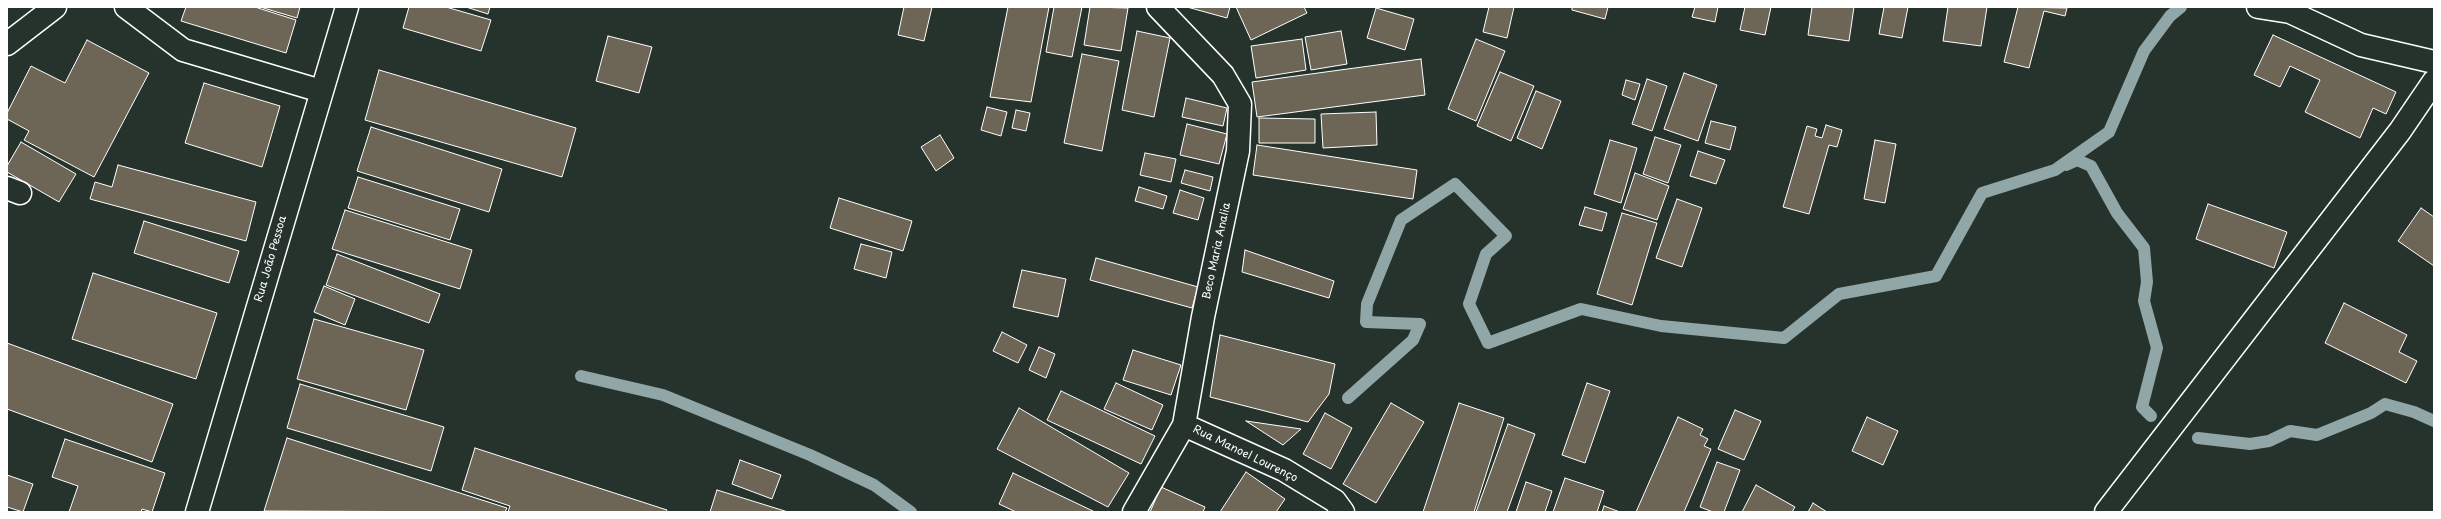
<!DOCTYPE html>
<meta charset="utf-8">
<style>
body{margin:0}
#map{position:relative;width:2441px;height:519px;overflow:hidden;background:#26332d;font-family:"Playpen Sans",sans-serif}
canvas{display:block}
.frame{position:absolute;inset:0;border:8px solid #fff;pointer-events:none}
</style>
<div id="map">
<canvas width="2441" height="519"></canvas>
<div class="frame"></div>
</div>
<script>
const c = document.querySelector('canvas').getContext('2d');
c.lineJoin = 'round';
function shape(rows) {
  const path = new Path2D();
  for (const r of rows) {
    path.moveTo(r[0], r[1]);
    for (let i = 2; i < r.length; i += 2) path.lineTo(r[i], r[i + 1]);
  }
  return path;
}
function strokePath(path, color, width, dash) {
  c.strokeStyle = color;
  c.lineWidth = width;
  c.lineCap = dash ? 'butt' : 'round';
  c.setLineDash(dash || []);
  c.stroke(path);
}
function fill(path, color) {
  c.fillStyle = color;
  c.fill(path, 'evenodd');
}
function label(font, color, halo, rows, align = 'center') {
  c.font = font + ' "Playpen Sans",sans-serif';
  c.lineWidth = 4;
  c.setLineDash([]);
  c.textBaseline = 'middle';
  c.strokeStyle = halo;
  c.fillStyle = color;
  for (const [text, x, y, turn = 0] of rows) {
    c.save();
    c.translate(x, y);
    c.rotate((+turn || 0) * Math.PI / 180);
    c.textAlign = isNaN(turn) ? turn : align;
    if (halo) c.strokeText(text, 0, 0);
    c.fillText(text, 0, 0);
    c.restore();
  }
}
strokePath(shape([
 [2066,165,2077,160,2091,166,2117,213,2144,248,2147,282,2144,301,2157,348,2142,407,2151,416],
 [581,376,663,395,810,455,874,485,911,512],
 [1348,398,1413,340,1420,324,1366,322,1367,304,1401,220,1455,184,1506,236,1486,254,1469,304,1488,343,1581,309,1661,326,1784,338,1839,294,1936,276,1982,193,2055,170,2109,132,2144,51,2170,16,2181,7],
 [2198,438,2250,444,2269,441,2290,431,2317,435,2371,413,2385,404,2414,412,2434,421]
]), '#90a6a7', 12);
const building = shape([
 [186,7,255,7,296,20,286,53,181,21,186,7],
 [260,7,300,7,297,18,260,7],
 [409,7,446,7,491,20,481,51,403,28,409,7],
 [466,7,490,7,488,14,466,7],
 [904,7,932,7,924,41,898,35,904,7],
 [1008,7,1049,7,1031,102,990,97,1008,7],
 [1054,7,1082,7,1072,57,1046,52,1054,7],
 [1090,7,1128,8,1121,51,1084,45,1090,7],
 [1187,7,1230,7,1227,18,1187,7],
 [1236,7,1304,7,1307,13,1251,40,1236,7],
 [1489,7,1514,7,1507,38,1483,32,1489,7],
 [1572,7,1608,7,1605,19,1572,10,1572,7],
 [1695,7,1718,7,1715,22,1692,17,1695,7],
 [1745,7,1771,7,1765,35,1740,30,1745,7],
 [1812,7,1854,7,1849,41,1808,35,1812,7],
 [1884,7,1908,7,1902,38,1879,34,1884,7],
 [1948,7,1987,7,1981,46,1943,41,1948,7],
 [2018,7,2067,8,2065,16,2044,11,2029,68,2004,62,2018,7],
 [1376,8,1414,19,1405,50,1367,38,1376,8],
 [1137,31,1170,38,1154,117,1122,110,1137,31],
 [1341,31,1347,64,1311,70,1305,37,1341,31],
 [2273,35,2396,92,2386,114,2373,108,2360,138,2305,112,2320,80,2290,66,2280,87,2254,75,2273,35],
 [608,36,652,47,639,93,596,81,608,36],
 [1302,39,1306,70,1256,78,1251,46,1302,39],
 [1476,39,1505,51,1476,121,1448,109,1476,39],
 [87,40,149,73,94,177,24,140,29,131,7,119,7,113,31,66,65,83,87,40],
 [1082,54,1119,61,1102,151,1064,143,1082,54],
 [1421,59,1425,95,1257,117,1252,82,1421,59],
 [379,70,576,128,562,177,365,120,379,70],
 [1500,72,1534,86,1511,141,1477,126,1500,72],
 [1684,73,1717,85,1698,141,1664,129,1684,73],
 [1647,79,1667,86,1652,131,1632,124,1647,79],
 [1626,80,1640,84,1635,100,1622,95,1626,80],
 [204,83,280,106,262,167,185,143,204,83],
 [1536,91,1561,101,1542,149,1517,138,1536,91],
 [1186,98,1227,108,1223,126,1182,117,1186,98],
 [987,107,1007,112,1001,136,981,130,987,107],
 [1016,110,1030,113,1026,131,1012,128,1016,110],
 [1376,112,1377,145,1323,148,1321,114,1376,112],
 [1259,118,1315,119,1315,143,1259,143,1259,118],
 [1711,121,1736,127,1730,150,1705,143,1711,121],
 [1187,124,1227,134,1219,164,1180,155,1187,124],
 [1826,125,1842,130,1837,147,1829,145,1809,214,1783,207,1807,126,1817,129,1815,136,1822,138,1826,125],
 [371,127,502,169,489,212,357,171,371,127],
 [940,135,954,158,936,171,921,147,940,135],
 [1655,137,1681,145,1668,183,1643,174,1655,137],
 [1610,140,1637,148,1621,203,1594,194,1610,140],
 [1875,140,1896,144,1885,203,1864,199,1875,140],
 [21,142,76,174,59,202,7,172,7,166,21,142],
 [1257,145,1417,170,1413,199,1253,175,1257,145],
 [1698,151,1725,160,1716,184,1690,176,1698,151],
 [1145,153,1176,159,1171,182,1140,175,1145,153],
 [118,165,256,202,246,241,90,199,95,182,112,187,118,165],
 [1185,170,1213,177,1210,191,1181,183,1185,170],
 [1635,173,1669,186,1657,220,1623,209,1635,173],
 [358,177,460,209,450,240,348,208,358,177],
 [1139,187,1167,196,1163,209,1135,201,1139,187],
 [1180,190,1204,198,1198,220,1173,213,1180,190],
 [839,198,912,221,903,251,830,228,839,198],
 [1677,199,1702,208,1682,267,1656,258,1677,199],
 [2208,204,2287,232,2274,268,2196,239,2208,204],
 [1585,207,1607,213,1602,231,1579,225,1585,207],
 [2421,208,2434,217,2434,266,2398,241,2421,208],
 [345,210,472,250,460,289,332,249,345,210],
 [1622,213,1657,223,1632,305,1597,294,1622,213],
 [144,221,239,251,229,283,134,253,144,221],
 [861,244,892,252,886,278,854,269,861,244],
 [1245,250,1334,281,1329,298,1242,272,1245,250],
 [337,254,440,294,429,323,326,285,337,254],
 [1096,258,1198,287,1192,308,1090,280,1096,258],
 [1022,270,1066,279,1058,317,1013,307,1022,270],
 [93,273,217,313,196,379,72,339,93,273],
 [324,286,355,299,345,325,314,312,324,286],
 [2344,303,2407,335,2399,352,2417,361,2406,383,2325,343,2344,303],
 [314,319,424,350,406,410,297,379,314,319],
 [1002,332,1027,345,1018,363,993,351,1002,332],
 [1220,335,1335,364,1329,394,1308,422,1210,397,1220,335],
 [7,343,173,404,152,462,7,409,7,343],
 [1039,347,1055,354,1046,378,1029,370,1039,347],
 [1133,350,1181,365,1171,395,1123,380,1133,350],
 [1116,383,1163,405,1152,430,1104,409,1116,383],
 [1587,383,1610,391,1585,463,1562,455,1587,383],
 [300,384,444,427,431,471,287,428,300,384],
 [1061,391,1155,436,1141,464,1047,420,1061,391],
 [1391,403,1424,422,1376,503,1343,484,1391,403],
 [1459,403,1504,418,1474,512,1423,512,1459,403],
 [1019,408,1129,473,1108,507,997,449,1019,408],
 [1735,410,1761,421,1744,460,1718,449,1735,410],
 [1325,413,1352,428,1331,469,1303,454,1325,413],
 [1678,417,1703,429,1700,435,1708,439,1704,446,1711,449,1684,512,1636,512,1678,417],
 [1867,417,1898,431,1883,465,1852,451,1867,417],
 [1246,421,1301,429,1283,445,1246,421],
 [1508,424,1535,434,1507,512,1476,512,1508,424],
 [287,438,507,508,505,512,264,511,287,438],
 [65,439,165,473,152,512,142,509,141,512,69,512,78,486,52,477,65,439],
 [475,448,667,510,666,512,508,512,510,506,462,490,475,448],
 [740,460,781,475,772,499,732,484,740,460],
 [1717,462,1740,470,1724,512,1713,512,1700,507,1717,462],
 [1246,472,1285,499,1276,512,1220,512,1246,472],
 [1013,473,1095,512,1016,512,999,504,1013,473],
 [7,475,33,484,23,512,7,507,7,475],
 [1565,478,1604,491,1597,512,1553,512,1565,478],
 [1526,482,1552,491,1545,512,1516,512,1526,482],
 [1756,485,1795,507,1792,512,1742,512,1756,485],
 [1161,487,1205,507,1203,512,1150,512,1161,487],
 [717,490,788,512,710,512,717,490],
 [1813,503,1827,512,1808,512,1813,503],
 [1604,506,1620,512,1602,512,1604,506]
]);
fill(building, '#6d6656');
strokePath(building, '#fff', 1);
const minor = shape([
 [126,7,183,50,321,91],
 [2258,7,2290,12,2361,45,2434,62],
 [7,44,55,7],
 [7,188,20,193],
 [1184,425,1284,470,1335,501,1343,512],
 [197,512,347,7],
 [1134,512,1184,425,1203,317,1238,151,1240,104,1223,75,1158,7],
 [2106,512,2400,131,2434,81]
]);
strokePath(minor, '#fff', 25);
strokePath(minor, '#26332d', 22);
label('11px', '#fff', '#26332d', [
 ["Beco Maria Analia",1217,251,-78],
 ["Rua João Pessoa",271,259,-74],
 ["Rua Manoel Lourenço",1245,454,26]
]);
</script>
